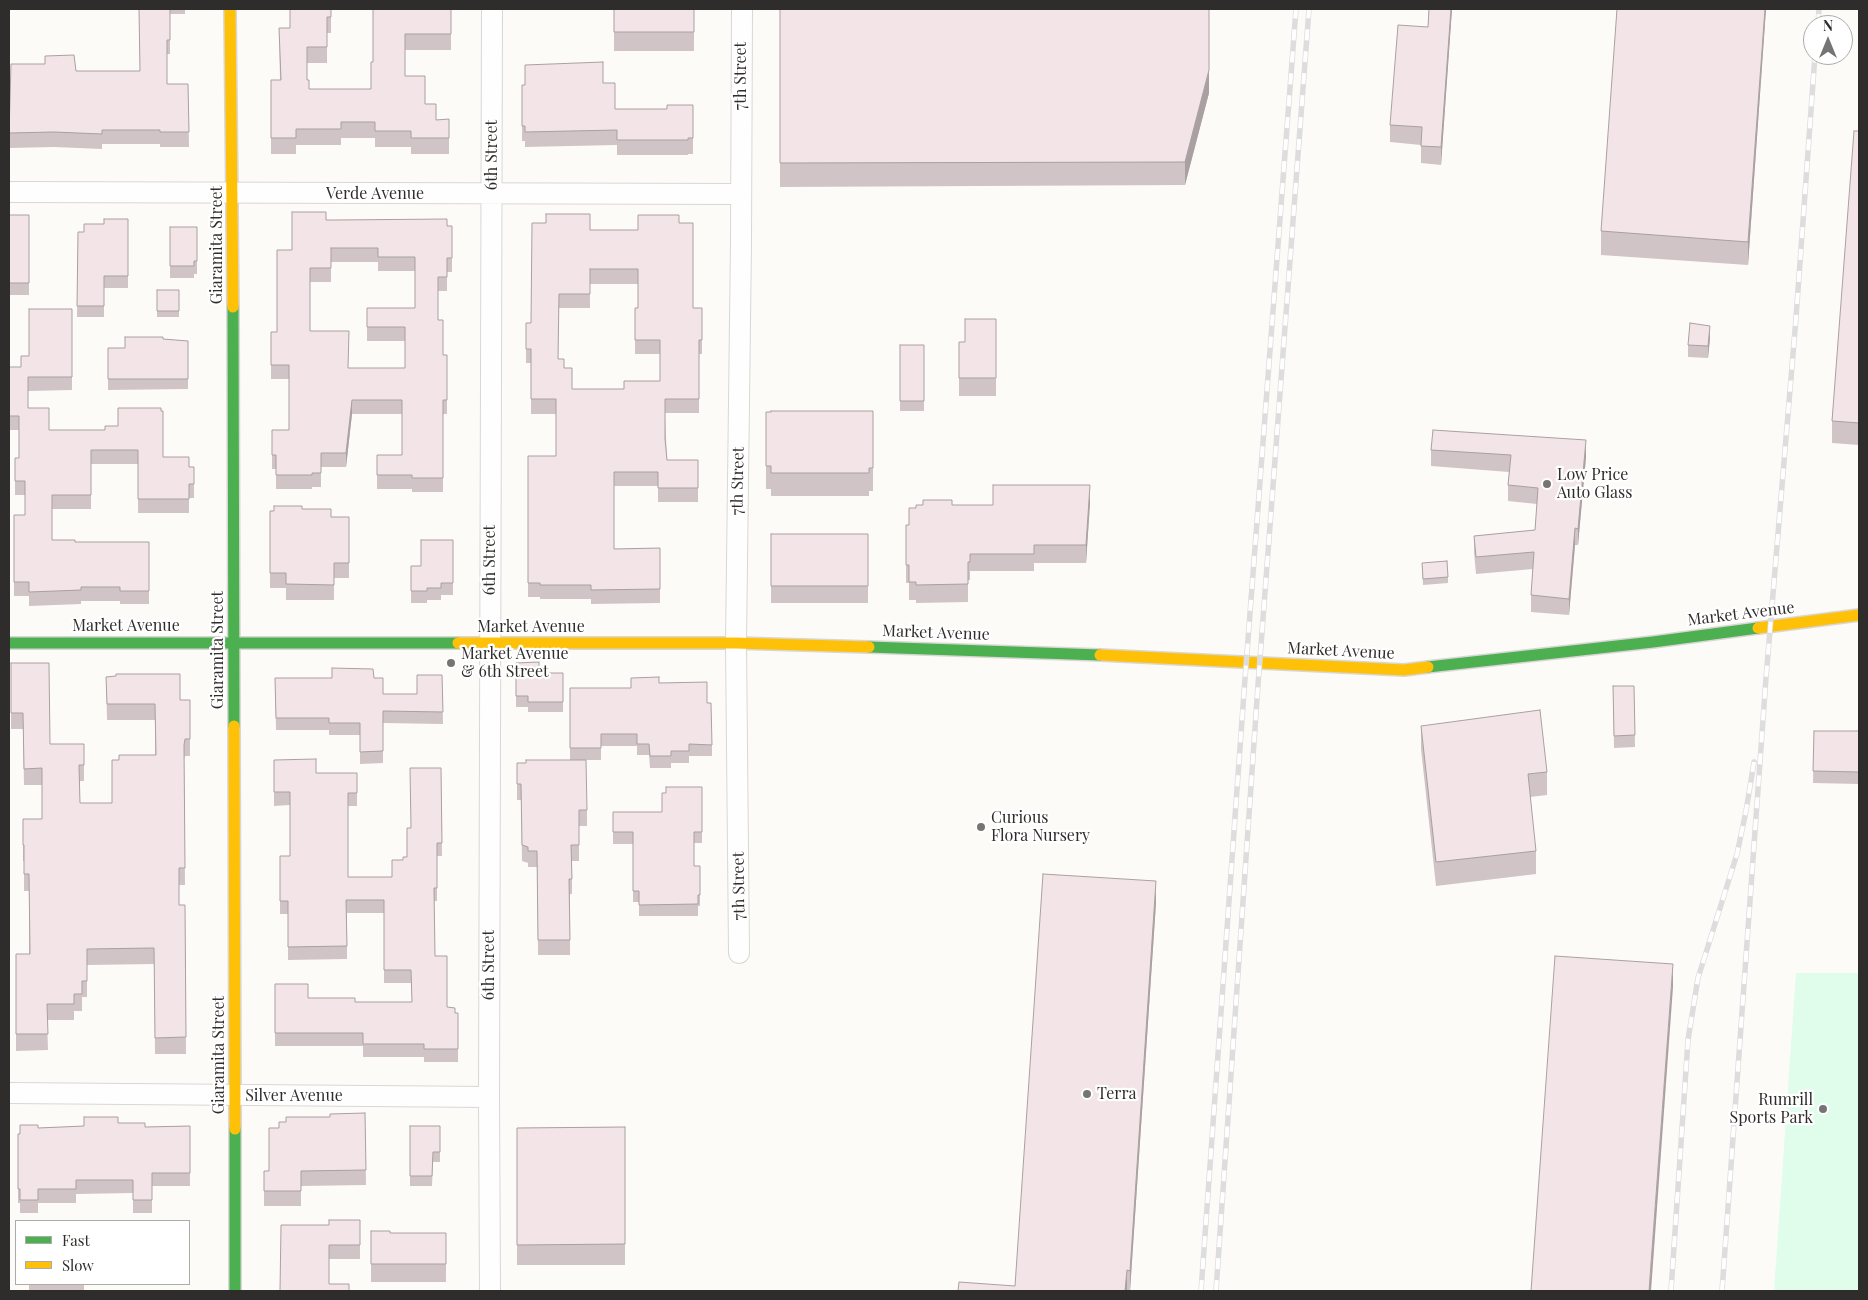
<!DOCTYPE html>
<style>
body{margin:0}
#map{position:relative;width:1868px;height:1300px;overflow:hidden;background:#fdfbf8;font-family:"Playfair Display",serif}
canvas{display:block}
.frame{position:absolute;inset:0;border:10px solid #2e2d2b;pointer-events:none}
.legend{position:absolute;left:15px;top:1220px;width:175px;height:65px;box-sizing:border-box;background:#fff;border:1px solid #ababaa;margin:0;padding:6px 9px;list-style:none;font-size:15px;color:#2e2d2b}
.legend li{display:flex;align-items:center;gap:10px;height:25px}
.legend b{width:25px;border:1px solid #ababaa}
.north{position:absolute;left:1803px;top:15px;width:50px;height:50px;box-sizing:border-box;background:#fff;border:1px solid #ababaa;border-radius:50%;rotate:0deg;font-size:14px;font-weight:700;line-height:20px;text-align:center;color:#2e2d2b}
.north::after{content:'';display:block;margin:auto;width:18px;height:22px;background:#767573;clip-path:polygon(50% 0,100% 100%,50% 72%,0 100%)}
</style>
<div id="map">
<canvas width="1868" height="1300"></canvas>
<div class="frame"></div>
<ul class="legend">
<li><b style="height:6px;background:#4caf50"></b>Fast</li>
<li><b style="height:6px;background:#ffc107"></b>Slow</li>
</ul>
<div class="north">N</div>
</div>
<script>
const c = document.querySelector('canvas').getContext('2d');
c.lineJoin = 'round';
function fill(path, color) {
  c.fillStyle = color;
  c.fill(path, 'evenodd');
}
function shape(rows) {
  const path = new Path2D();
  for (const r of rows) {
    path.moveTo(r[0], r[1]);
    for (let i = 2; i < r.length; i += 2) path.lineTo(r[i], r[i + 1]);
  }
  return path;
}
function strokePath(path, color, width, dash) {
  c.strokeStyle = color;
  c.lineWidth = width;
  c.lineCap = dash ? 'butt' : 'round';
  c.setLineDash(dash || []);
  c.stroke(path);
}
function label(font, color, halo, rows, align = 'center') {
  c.font = font + ' "Playfair Display",serif';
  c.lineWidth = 4.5;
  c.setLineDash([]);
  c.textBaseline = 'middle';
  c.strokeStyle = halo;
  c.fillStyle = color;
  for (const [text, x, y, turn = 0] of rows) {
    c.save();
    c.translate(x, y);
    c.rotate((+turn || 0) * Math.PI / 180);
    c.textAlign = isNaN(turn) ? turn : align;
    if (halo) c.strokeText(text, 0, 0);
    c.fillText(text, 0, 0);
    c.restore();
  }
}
fill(shape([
 [1796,973,1859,973,1859,1291,1774,1291]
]), '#dffdea');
const street = shape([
 [9,192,741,194],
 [739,953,736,643,741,241,742,9],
 [9,1093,489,1097],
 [490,1291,489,1097,492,9]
]);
const fast = shape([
 [233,307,234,726],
 [9,643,458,643],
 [869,647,1100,655],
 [1428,667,1653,642,1758,628],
 [235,1129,235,1291]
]);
const slow = shape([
 [230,9,233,307],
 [1758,628,1859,615],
 [458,643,736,643,869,647],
 [1100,655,1404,670,1428,667],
 [234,726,235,1129]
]);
strokePath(street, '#d9d7d5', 22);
strokePath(fast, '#d9d7d5', 14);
strokePath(slow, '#d9d7d5', 14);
strokePath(street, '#fffefe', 20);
strokePath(fast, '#4caf50', 11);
strokePath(slow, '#ffc107', 11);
const rail = shape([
 [1818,25,1819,9],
 [1201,1291,1244,692,1296,9],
 [1216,1291,1258,685,1309,9],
 [1671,1291,1688,1040,1698,978,1737,854,1746,811,1754,762],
 [1722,1291,1766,678,1796,318,1815,55]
]);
strokePath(rail, '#dedddd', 5.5);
strokePath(rail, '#fff', 4, [11]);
fill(shape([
 [139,9,185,9,185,14,170,14,170,54,167,54,167,84,188,84,189,147,160,147,160,144,102,144,102,149,54,147,9,148,11,64,76,71,140,71],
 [331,9,331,33,327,33,327,63,307,63,307,80,309,89,371,89,373,62,373,9,451,9,451,50,405,50,405,76,436,120,449,119,449,154,411,154,411,147,375,147,375,138,341,138,341,145,296,145,296,154,271,154,271,80,280,80,279,28,290,28],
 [614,9,694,9,694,51,614,51],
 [780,9,1209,93,1185,185,780,187],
 [1423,9,1452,9,1441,165,1421,163,1421,145,1390,142,1390,125,1428,27,1429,9],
 [1766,9,1748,265,1601,255,1601,231],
 [603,83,615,109,667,109,693,105,693,154,688,154,688,155,617,155,617,145,525,147,525,141,522,141,522,85],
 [1859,131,1859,445,1832,443,1832,421],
 [9,215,29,215,29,295,9,295],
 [128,219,128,288,104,288,104,317,77,317,78,232,84,232,104,224],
 [326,220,452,226,452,272,447,272,447,291,438,291,438,320,443,355,447,355,447,414,443,414,443,492,412,492,412,489,377,489,377,455,402,455,402,414,352,414,346,467,321,467,321,487,312,487,312,489,276,489,276,469,272,469,272,430,289,430,289,379,271,379,271,332,277,332,292,250],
 [331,262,378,262,378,271,415,271,415,308,367,308,367,341,405,341,405,368,348,368,310,331,310,282,331,282],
 [679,223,693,308,702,308,702,354,699,354,699,413,665,413,667,460,698,460,698,502,658,502,658,486,614,486,614,549,660,548,660,603,591,604,591,599,540,599,540,597,528,597,528,456,556,456,556,414,531,414,531,363,526,363,526,323,531,323,590,230,638,230],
 [590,284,638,284,638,308,635,308,635,354,660,354,660,381,624,389,572,389,564,368,558,359,559,308,590,308],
 [170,227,197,227,197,274,194,274,194,278,170,278],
 [157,290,179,290,179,317,157,317],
 [72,309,72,390,28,391,28,408,49,430,105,430,163,457,189,467,194,467,194,498,189,498,189,513,138,513,138,464,91,464,91,509,52,509,52,540,75,542,149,542,149,604,120,604,120,601,81,601,81,604,29,606,29,596,14,596,14,515,25,515,25,495,15,495,15,458,19,458,19,430,9,430,9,367,21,367,29,356],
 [996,319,996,396,959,396,959,342,965,342],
 [1710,338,1708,358,1688,357,1688,345],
 [163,339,188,341,188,389,108,390,108,348,125,348],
 [900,345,924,345,924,411,900,411],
 [873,411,873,491,869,491,869,496,771,496,771,489,766,489,766,412],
 [1431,450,1586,457,1578,545,1575,545,1569,615,1531,612,1531,595,1533,569,1476,574,1474,552,1474,536,1535,530,1537,504,1508,501,1508,485,1509,472,1431,466],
 [1090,503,1086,563,1034,563,1034,571,970,571,970,580,968,580,968,602,916,603,916,600,909,600,909,583,906,583,906,525,909,525,916,508,952,505,993,505],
 [302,509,331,517,349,517,349,578,334,578,334,600,286,600,286,588,270,588,270,511],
 [771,534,868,534,868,603,771,603],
 [453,540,453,595,441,595,441,600,427,600,427,603,411,603,411,566,421,566],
 [1422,563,1448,577,1448,583,1423,585],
 [11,663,50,744,84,744,84,781,80,781,80,803,112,803,119,760,155,755,155,720,107,720,106,677,180,700,190,700,190,756,185,756,184,759,185,885,179,885,179,905,185,905,186,1054,155,1054,154,964,87,965,87,997,82,997,82,1011,74,1011,74,1020,47,1020,48,1050,16,1051,16,954,29,954,29,891,24,891,24,861,23,861,23,819,42,819,42,785,24,785,23,729,11,729],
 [516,663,539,673,563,673,563,712,528,712,528,707,516,707],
 [442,675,443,724,383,723,383,763,360,764,360,735,329,735,329,730,276,730,275,678,374,678,383,694,417,694],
 [659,683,707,703,712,745,712,756,689,756,689,763,671,763,671,768,650,768,649,755,637,755,637,746,601,746,601,760,570,760,570,688,631,688],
 [1613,686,1634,686,1635,747,1614,748],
 [1421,726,1547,772,1547,795,1530,797,1536,851,1536,874,1436,886,1421,749],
 [1814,731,1859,731,1859,784,1813,783],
 [274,760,316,773,357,773,357,806,348,806,348,877,392,877,403,860,407,857,411,828,441,768,442,856,437,856,437,901,434,901,435,956,447,1007,455,1013,458,1013,458,1062,424,1062,424,1057,363,1057,363,1046,275,1046,275,984,308,998,355,1002,412,1002,411,983,384,983,384,913,347,913,347,959,288,960,288,914,280,914,280,856,290,856,290,805,274,806],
 [517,763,587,810,587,826,579,826,579,861,572,861,572,894,570,894,570,955,538,955,537,867,528,867,528,863,522,861,521,800,517,800],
 [702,787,702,843,694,843,694,866,700,866,700,906,698,906,698,916,639,916,639,902,633,902,633,844,613,844,613,812,662,812,666,793],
 [1156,903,1130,1291,958,1291,1015,1286],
 [365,1113,366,1185,301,1186,301,1206,264,1206,264,1171,269,1171,279,1128,286,1122],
 [118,1123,145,1127,190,1126,190,1186,152,1186,152,1213,133,1213,133,1193,76,1194,76,1203,38,1203,38,1213,20,1213,20,1203,18,1203,18,1134,38,1128,84,1126],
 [410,1126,440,1126,440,1162,433,1162,432,1186,410,1186],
 [625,1127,625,1265,517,1265,517,1128],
 [360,1220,360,1259,329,1259,329,1284,280,1291,329,1225],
 [371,1231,390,1233,446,1233,446,1282,371,1282],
 [29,1284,84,1284,84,1291,29,1291]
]), '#d0c4c7');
fill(shape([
 [1451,9,1452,9,1441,165,1441,147],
 [1765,9,1766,9,1748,265,1748,242],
 [1209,70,1209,93,1185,185,1185,162],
 [1710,326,1710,338,1708,358,1708,346],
 [352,400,352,414,346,467,346,453],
 [1586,440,1586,457,1578,545,1578,529],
 [1090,485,1090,503,1086,563,1086,545],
 [1575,528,1575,545,1569,615,1569,599],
 [1156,881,1156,903,1130,1291,1130,1271],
 [1673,964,1673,987,1651,1291,1649,1291],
 [1127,1270,1127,1291,1125,1291]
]), '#a9a0a2');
const building = shape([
 [139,9,170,9,170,40,167,40,167,84,188,84,189,132,160,132,160,130,102,130,102,134,54,132,9,133,11,64,45,64,45,56,74,55,76,71,140,71,139,9],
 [290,9,331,9,331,17,327,17,327,47,307,47,307,80,309,80,309,89,371,89,371,62,373,62,373,9,451,9,451,34,405,34,405,76,425,76,425,104,436,104,436,120,449,119,449,138,411,138,411,131,375,131,375,122,341,122,341,129,296,129,296,138,271,138,271,80,281,80,279,28,290,28,290,9],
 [614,9,694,9,694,32,614,32,614,9],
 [780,9,1209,9,1209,70,1185,162,780,163,780,9],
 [1429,9,1451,9,1441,147,1421,146,1422,127,1390,125,1398,25,1428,27,1429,9],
 [1617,9,1765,9,1748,242,1601,231,1617,9],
 [603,62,603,83,615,83,615,109,667,109,667,105,693,105,693,138,688,138,688,140,617,140,617,130,525,132,525,126,522,126,522,85,525,85,525,65,603,62],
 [1854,131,1859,131,1859,423,1832,421,1854,131],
 [292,212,326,212,326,220,334,220,447,219,447,226,452,226,452,258,447,258,447,277,438,277,438,320,443,320,443,355,447,355,447,400,443,400,443,478,412,478,412,475,377,475,377,455,402,455,402,400,352,400,346,453,321,453,321,473,312,473,312,475,276,475,276,455,272,455,272,430,289,430,289,365,271,365,271,332,277,332,277,250,292,250,292,212],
 [331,248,378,248,378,257,415,257,415,308,367,308,367,327,405,327,405,368,348,368,349,331,310,331,310,268,331,268,331,248],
 [546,214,590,214,590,230,638,230,638,215,679,215,679,223,693,223,693,308,702,308,702,340,699,340,699,399,665,399,665,439,667,460,698,460,698,488,658,488,658,472,614,472,614,549,660,548,660,589,591,590,591,585,540,585,540,583,528,583,528,456,556,456,556,399,531,399,531,349,526,349,526,323,531,323,532,223,546,223,546,214],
 [590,269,638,269,638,308,635,308,635,340,660,340,660,381,624,381,624,389,572,389,572,368,564,368,564,359,558,359,559,294,590,294,590,269],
 [9,215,29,215,29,283,9,283,9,215],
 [104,219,128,219,128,276,104,276,104,306,77,306,78,232,84,232,84,224,104,224,104,219],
 [170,227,197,227,197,261,194,261,194,266,170,266,170,227],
 [157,290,179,290,179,311,157,311,157,290],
 [29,309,72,309,72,377,28,377,28,408,49,408,49,430,105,430,105,426,118,426,118,408,161,408,161,411,163,411,163,457,189,457,189,467,194,467,194,484,189,484,189,499,138,499,138,450,91,450,91,495,52,495,52,540,75,540,75,542,149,542,149,591,120,591,120,587,81,587,81,590,29,592,29,582,14,582,14,515,25,515,25,481,15,481,15,458,19,458,19,416,9,416,9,367,21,367,21,356,29,356,29,309],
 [965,319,996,319,996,378,959,378,959,342,965,342,965,319],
 [1690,323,1710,326,1708,346,1688,345,1690,323],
 [125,337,163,337,163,339,188,341,188,379,108,379,108,348,125,348,125,337],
 [900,345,924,345,924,401,900,401,900,345],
 [771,411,873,411,873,468,869,468,869,473,771,473,771,466,766,466,766,412,771,412,771,411],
 [1433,430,1586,440,1578,529,1575,528,1569,599,1531,595,1534,552,1476,557,1474,536,1535,530,1538,488,1508,485,1511,455,1431,450,1433,430],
 [993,485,1090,485,1086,545,1034,545,1034,554,970,554,970,562,968,562,968,584,916,585,916,582,909,582,909,565,906,565,906,525,909,525,909,508,916,508,916,505,923,505,923,500,952,500,952,505,993,505,993,485],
 [274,506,302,506,302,509,331,509,331,517,349,517,349,563,334,563,334,585,286,584,286,573,270,573,270,511,274,511,274,506],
 [771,534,868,534,868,586,771,586,771,534],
 [421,540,453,540,453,583,441,583,441,588,427,588,427,591,411,591,411,566,421,566,421,540],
 [1447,561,1448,577,1423,579,1422,563,1447,561],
 [539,662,539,673,563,673,563,702,528,702,528,696,516,696,516,663,539,662],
 [11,663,49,663,50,744,84,744,84,765,79,765,80,803,112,803,112,760,119,760,119,755,156,755,155,704,107,704,106,677,116,676,116,674,180,674,180,700,190,700,190,739,185,739,184,745,185,868,179,868,179,905,185,905,186,1037,155,1038,154,948,87,949,87,981,82,981,82,994,74,994,74,1004,47,1004,48,1034,16,1034,16,954,30,954,29,874,24,874,24,845,23,845,23,819,42,819,42,768,24,769,23,713,11,713,11,663],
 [332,668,373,669,374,678,383,678,383,694,417,694,417,675,442,675,443,712,383,711,383,751,360,752,360,723,329,723,329,718,276,718,275,678,332,678,332,668],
 [659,677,659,683,707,682,707,703,711,703,712,745,689,744,689,751,671,751,671,756,650,756,649,744,637,744,637,734,601,734,601,748,570,748,570,688,631,688,631,678,659,677],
 [1613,686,1634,686,1635,735,1614,736,1613,686],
 [1540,710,1547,772,1528,774,1536,851,1436,862,1421,726,1540,710],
 [1814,731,1859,731,1859,772,1813,771,1814,731],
 [316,759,316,773,357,773,357,793,348,793,348,877,392,877,392,860,403,860,403,857,407,857,407,828,411,828,410,768,441,768,442,843,437,843,437,888,434,888,435,956,447,956,447,1007,455,1008,455,1013,458,1013,458,1049,424,1049,424,1044,363,1044,363,1033,275,1033,275,984,308,984,308,998,355,998,355,1002,412,1002,411,970,384,970,384,900,346,900,347,946,288,947,288,901,280,901,280,856,290,856,290,792,274,792,274,760,316,759],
 [526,760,586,760,587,810,579,810,579,845,571,845,572,879,569,879,570,940,538,940,537,851,528,851,528,847,522,845,521,784,517,784,517,763,526,763,526,760],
 [666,787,702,787,702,832,694,832,694,866,700,866,700,895,698,895,698,904,639,905,639,891,633,891,633,832,613,832,613,812,662,812,662,793,666,793,666,787],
 [1043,874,1156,881,1130,1271,1127,1270,1125,1291,958,1291,959,1282,1015,1286,1043,874],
 [1555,956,1673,964,1649,1291,1531,1291,1555,956],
 [365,1113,366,1170,301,1171,301,1191,264,1191,264,1171,269,1171,269,1128,279,1128,279,1122,286,1122,286,1117,330,1117,330,1114,365,1113],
 [84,1117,118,1117,118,1123,145,1123,145,1127,190,1126,190,1173,152,1173,152,1200,133,1200,133,1180,76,1180,76,1189,38,1189,38,1200,20,1200,20,1189,18,1189,18,1134,20,1134,20,1125,38,1125,38,1128,84,1126,84,1117],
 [410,1126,440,1126,440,1152,433,1152,432,1176,410,1176,410,1126],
 [625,1127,625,1244,517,1245,517,1128,625,1127],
 [329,1220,360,1220,360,1245,329,1245,329,1284,349,1284,349,1291,280,1291,281,1225,329,1225,329,1220],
 [371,1231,390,1231,390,1233,446,1233,446,1264,371,1264,371,1231]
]);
fill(building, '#f2e4e7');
strokePath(building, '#a9a0a2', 1);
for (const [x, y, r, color] of [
 [1547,484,5,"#767573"],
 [451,663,5,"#767573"],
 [981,827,5,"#767573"],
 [1087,1094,5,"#767573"],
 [1823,1109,5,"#767573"]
]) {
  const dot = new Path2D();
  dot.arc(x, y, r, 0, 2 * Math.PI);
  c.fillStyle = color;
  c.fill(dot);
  strokePath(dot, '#fff', 2);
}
label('16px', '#2e2d2b', '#fff', [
 ["7th Street",741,76,-90],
 ["6th Street",492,155,-90],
 ["Verde Avenue",375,194],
 ["Giaramita Street",217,245,-90],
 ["7th Street",738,481,-89],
 ["6th Street",490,560,-90],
 ["Market Avenue",1741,614,-7],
 ["Market Avenue",126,626],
 ["Market Avenue",531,627],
 ["Market Avenue",936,633,2],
 ["Giaramita Street",218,650,-90],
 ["Market Avenue",1341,651,3],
 ["7th Street",739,886,-91],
 ["6th Street",489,965,-90],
 ["Giaramita Street",219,1055,-90],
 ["Silver Avenue",294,1096]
]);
label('16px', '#2e2d2b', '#fff', [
 ["Low Price",1557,475],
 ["Auto Glass",1557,493],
 ["Market Avenue",461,654],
 ["& 6th Street",461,672],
 ["Curious",991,818],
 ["Flora Nursery",991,836],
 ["Terra",1097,1094],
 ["Rumrill",1813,1100,"right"],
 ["Sports Park",1813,1118,"right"]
], 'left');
</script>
